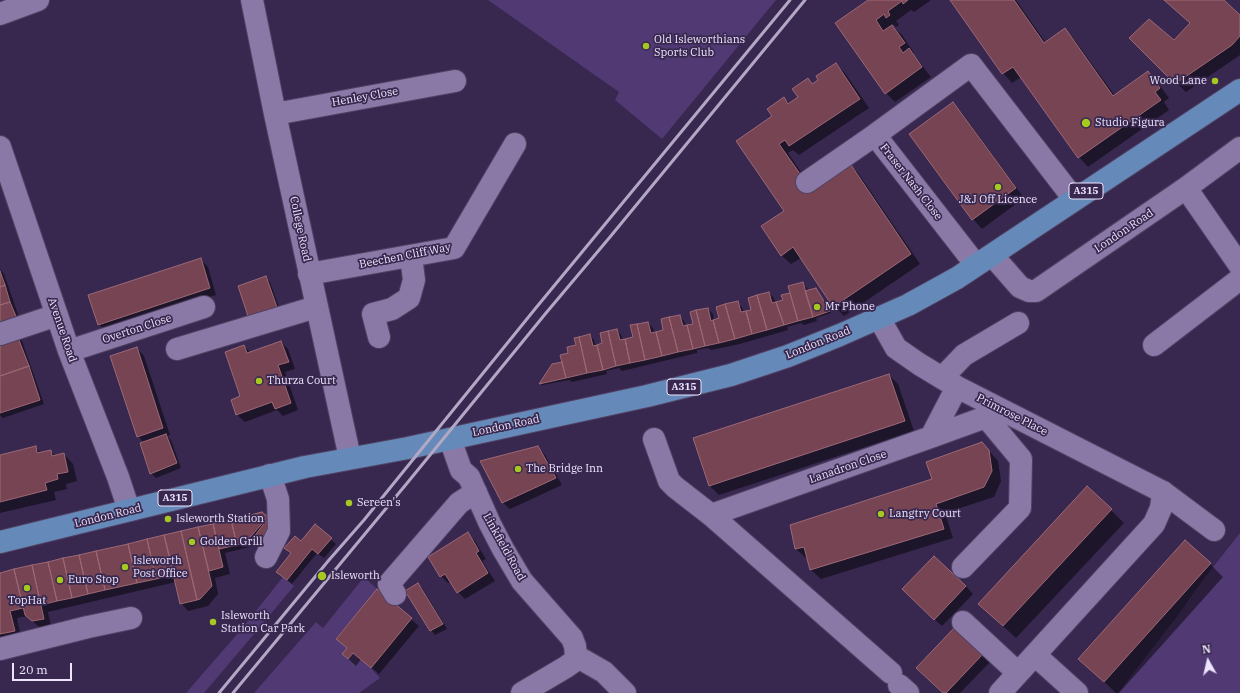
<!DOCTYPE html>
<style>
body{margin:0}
#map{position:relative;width:1240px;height:693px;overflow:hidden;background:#38284f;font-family:"IBM Plex Serif",serif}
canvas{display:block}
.north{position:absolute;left:1188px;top:641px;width:40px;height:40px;-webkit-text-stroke:3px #38284f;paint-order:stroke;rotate:352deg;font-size:11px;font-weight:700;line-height:16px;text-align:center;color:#ede4fd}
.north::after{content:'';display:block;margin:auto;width:14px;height:18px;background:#ede4fd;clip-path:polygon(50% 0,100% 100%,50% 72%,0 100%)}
.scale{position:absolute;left:12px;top:663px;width:60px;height:18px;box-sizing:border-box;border:2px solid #ede4fd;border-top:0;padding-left:5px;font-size:12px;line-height:14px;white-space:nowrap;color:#ede4fd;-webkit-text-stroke:3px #38284f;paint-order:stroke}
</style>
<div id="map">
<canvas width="1240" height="693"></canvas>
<div class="north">N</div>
<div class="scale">20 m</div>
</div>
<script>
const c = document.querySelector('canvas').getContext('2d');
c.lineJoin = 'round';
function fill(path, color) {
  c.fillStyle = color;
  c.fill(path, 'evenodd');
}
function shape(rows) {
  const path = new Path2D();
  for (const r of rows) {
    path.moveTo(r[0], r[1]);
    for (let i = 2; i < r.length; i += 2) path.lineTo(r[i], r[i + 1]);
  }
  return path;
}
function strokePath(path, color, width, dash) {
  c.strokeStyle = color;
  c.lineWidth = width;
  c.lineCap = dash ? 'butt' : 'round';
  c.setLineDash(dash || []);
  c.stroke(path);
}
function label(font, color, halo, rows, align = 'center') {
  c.font = font + ' "IBM Plex Serif",serif';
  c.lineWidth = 3.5;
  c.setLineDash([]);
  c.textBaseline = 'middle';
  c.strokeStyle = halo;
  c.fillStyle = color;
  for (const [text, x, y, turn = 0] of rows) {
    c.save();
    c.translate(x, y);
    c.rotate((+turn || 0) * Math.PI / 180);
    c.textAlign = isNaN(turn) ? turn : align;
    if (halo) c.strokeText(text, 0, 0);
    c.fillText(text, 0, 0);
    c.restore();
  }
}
fill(shape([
 [488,0,776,0,662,139,615,100,619,92],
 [1240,533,1240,693,1118,693,1178,615,1202,581],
 [283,577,294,586,249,640,204,693,186,693,239,632],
 [364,577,377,589,336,638,347,648,342,654,348,659,353,653,371,668,380,678,359,693,254,693,316,622,323,628]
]), '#513973');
fill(shape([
 [869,0,931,0,914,12,911,10,896,21,899,25,896,27,893,24,891,25,902,35,914,53,913,54,931,77,895,102,886,93],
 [951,0,1016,0,1046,43,1065,29,1074,39,1115,96,1148,73,1157,82,1169,98,1164,102,1169,110,1088,167,1079,157,1021,77,1012,83,1003,73],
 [1165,0,1222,0,1240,16,1240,55,1186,92,1130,38,1174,42,1191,24],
 [836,64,845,73,869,108,799,155,793,150,788,153,812,188,849,163,858,173,920,264,844,316,834,306,801,258,791,264,781,255,785,211,774,117,784,98,790,104,799,97,808,80,813,85],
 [953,103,962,113,1024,198,982,229,973,219],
 [201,260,208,267,216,295,106,332,99,324],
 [0,269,4,274,22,326,0,334],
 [265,277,270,282,282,315,255,323],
 [802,283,807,288,808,292,818,292,831,313,816,318,817,321,804,325,801,323,787,327,788,330,740,344,711,350,708,348,697,350,697,353,622,371,619,368,606,371,607,374,572,382,569,380,542,385,540,384,563,363,577,346,590,335,594,340,596,346,603,344,617,330,621,335,623,340,634,338,648,323,653,328,654,333,665,331,679,316,684,321,686,327,695,324,708,309,713,314,714,321,721,319,737,302,742,307,744,312,752,310,769,293,774,298,775,303,784,300],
 [17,336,22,341,44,404,3,418,0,415,0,342],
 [281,342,288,349,295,369,285,372,298,410,283,416,277,410,245,422,237,415,232,400,242,397,244,346,251,353],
 [137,348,144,356,170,435,167,436,171,440,181,468,156,478,151,473,144,443,138,436],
 [889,375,898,384,914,431,719,495,710,486],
 [982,443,998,461,1001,481,994,497,945,513,953,538,821,579,811,570,808,558,806,558,796,549,791,526,934,479],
 [35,447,41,453,50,451,56,456,64,454,73,464,77,481,66,484,67,489,54,492,56,500,0,513,0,456],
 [538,447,545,455,562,485,510,509,502,502],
 [1111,510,1124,523,1016,638,993,617],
 [262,513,272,522,250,547,225,553,230,574,215,578,218,594,208,606,188,611,181,603,176,582,48,612,51,626,40,628,27,616,17,618,21,638,0,643,0,573],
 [315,526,336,544,324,558,317,553,292,584,278,572,292,554,286,548,301,542],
 [468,534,475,541,486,559,482,561,495,581,465,599,458,592,451,582,448,583,441,576],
 [1210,564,1223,577,1119,693,1116,693,1080,659],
 [418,584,423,589,447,629,435,635,431,630],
 [966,586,973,594,942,626,910,597],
 [377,591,419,626,379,674,361,659,356,666,343,654,348,649],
 [955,628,990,662,960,693,943,693]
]), '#0007');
const building = shape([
 [868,0,908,0,903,4,902,1,888,11,890,15,886,18,884,14,876,20,883,31,892,25,905,43,899,47,903,53,909,48,922,67,885,94,835,23,868,0],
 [950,0,1014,0,1044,43,1065,28,1113,96,1148,71,1160,88,1155,92,1161,100,1078,158,1013,67,1002,74,950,0],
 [1164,0,1224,0,1240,15,1240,36,1232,45,1175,84,1129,38,1149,19,1174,40,1190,23,1164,0],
 [836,63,860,99,789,146,785,140,779,144,810,188,849,162,911,254,833,307,793,247,781,256,761,226,784,211,736,141,772,116,767,109,784,97,788,104,798,97,792,89,808,78,812,84,818,80,816,76,836,63],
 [953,102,1016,188,972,220,909,134,953,102],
 [201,258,210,288,98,325,88,295,201,258],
 [0,271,5,285,0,287,0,271],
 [266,276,278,310,249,319,238,286,266,276],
 [803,282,813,317,798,321,788,286,803,282],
 [5,285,10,302,0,305,0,287,5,285],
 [816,288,830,311,813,317,805,291,816,288],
 [769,292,772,303,776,302,784,325,767,330,757,295,769,292],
 [790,293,798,321,784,325,776,302,783,300,781,295,790,293],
 [757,295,767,330,752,334,746,311,751,310,748,298,757,295],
 [738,301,741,312,746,311,752,334,735,339,725,304,738,301],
 [10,302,18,321,0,327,0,305,10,302],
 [725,304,735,339,719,343,713,320,719,318,716,307,725,304],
 [708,308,711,321,713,320,719,343,705,346,696,310,708,308],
 [696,310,705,346,693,349,687,325,693,324,690,312,696,310],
 [680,315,683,326,687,325,693,349,678,352,669,317,680,315],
 [669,317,678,352,662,356,656,332,663,330,661,319,669,317],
 [648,322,651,333,656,332,662,356,645,360,637,324,648,322],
 [637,324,645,360,630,363,625,339,633,337,630,325,637,324],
 [617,329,620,340,625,339,630,363,616,366,608,331,617,329],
 [608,331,616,366,603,370,597,345,602,343,600,333,608,331],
 [590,334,593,346,597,345,603,370,587,373,579,337,590,334],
 [17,335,29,366,0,376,0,341,17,335],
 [579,337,587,373,566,378,560,355,568,353,567,347,576,345,574,338,579,337],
 [281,341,289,362,278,365,291,403,275,409,272,402,236,415,231,400,240,396,225,352,244,345,247,353,281,341],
 [137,347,163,428,137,437,110,356,137,347],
 [562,362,566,378,539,384,552,364,562,362],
 [29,366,40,400,0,413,0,376,29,366],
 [889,374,905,421,709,486,693,438,889,374],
 [166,434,177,463,150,474,140,443,166,434],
 [982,442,989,450,992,471,984,487,936,504,944,529,810,570,804,547,795,549,790,525,932,479,926,462,982,442],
 [36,446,37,453,51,450,52,456,64,453,68,472,57,474,58,479,45,483,47,490,0,502,0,455,36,446],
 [538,446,556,478,502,503,480,461,538,446],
 [1087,486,1112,509,1003,626,978,604,1087,486],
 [262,512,268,517,245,543,237,545,231,520,262,512],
 [231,520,237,545,219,549,213,524,231,520],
 [266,521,275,528,263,545,253,538,266,521],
 [213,524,223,567,209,571,198,527,213,524],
 [315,524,332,538,318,554,312,549,287,580,276,572,291,553,284,548,295,536,301,541,315,524],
 [198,527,212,586,200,599,197,600,181,531,198,527],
 [181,531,197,600,180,604,164,535,181,531],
 [468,532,479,551,476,553,488,573,457,593,445,574,440,577,428,557,468,532],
 [164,535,174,574,156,579,147,539,164,535],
 [147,539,156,579,137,583,128,544,147,539],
 [1185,540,1211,563,1104,682,1078,659,1185,540],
 [128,544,137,583,105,590,96,551,128,544],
 [96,551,105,590,88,594,79,555,96,551],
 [79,555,88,594,72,598,63,558,79,555],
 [934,556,966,586,934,620,902,589,934,556],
 [63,558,72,598,57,601,48,562,63,558],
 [48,562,57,601,41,605,32,565,48,562],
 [32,565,44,619,32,621,25,615,14,569,32,565],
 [14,569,23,608,10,611,15,631,0,634,0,573,14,569],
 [418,583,443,624,430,631,405,591,418,583],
 [377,589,412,618,371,668,353,653,348,659,342,654,347,648,336,639,377,589],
 [955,627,983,654,946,693,943,693,916,668,955,627]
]);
fill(building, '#764452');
strokePath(building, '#9d6876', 1);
const minor = shape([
 [252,0,275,114,350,458],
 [0,14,38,0],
 [275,114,455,81],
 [0,147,69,351,118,477,129,510],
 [807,182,875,135],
 [1186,188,1240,266],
 [992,255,1020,287,1029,291,1036,291,1186,188,1240,148],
 [976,265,875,135,971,65,1074,199],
 [309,274,454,248,515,144],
 [879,318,896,348,919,364,957,387,1163,492,1214,530],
 [0,334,57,315],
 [379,337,373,314,392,309,409,298,414,280,411,256],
 [1154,345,1240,279],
 [177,349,316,307],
 [69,351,204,307],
 [942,378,964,355,1018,323],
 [931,437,986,417,1021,459,1020,508,963,567],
 [450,439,461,470,469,477,490,524,503,549,522,581,572,638,575,646,576,656],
 [654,439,669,481,675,487,711,515,891,673],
 [711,515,931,437,957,387],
 [266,557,279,531,278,499,270,475],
 [395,594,389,584,459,503,476,492],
 [963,622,1018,673],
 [0,649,88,627,131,618],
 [1035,655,1077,693],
 [576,656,604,672,625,693],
 [899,685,908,693],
 [522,693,566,667,573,662,576,656],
 [1000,693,1154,524,1161,508,1163,492]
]);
const major = shape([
 [0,542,305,467,408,448,647,396,731,375,788,356,840,335,908,305,957,278,1240,90]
]);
strokePath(minor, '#514264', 24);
strokePath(major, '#514264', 24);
strokePath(minor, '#8a79a7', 22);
strokePath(major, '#6589b8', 22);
strokePath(shape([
 [219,693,329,560,364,520,535,309,790,0],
 [233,693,408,482,546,313,610,237,805,0]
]), '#b2a7c4', 3);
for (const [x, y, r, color] of [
 [646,46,4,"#a6c821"],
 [1215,81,4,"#a6c821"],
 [1086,123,5,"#a6c821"],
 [998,187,4,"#a6c821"],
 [817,307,4,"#a6c821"],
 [259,381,4,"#a6c821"],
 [518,469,4,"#a6c821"],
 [349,503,4,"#a6c821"],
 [881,514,4,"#a6c821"],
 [168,519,4,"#a6c821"],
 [192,542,4,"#a6c821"],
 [125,567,4,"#a6c821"],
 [322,576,5,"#a6c821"],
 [60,580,4,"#a6c821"],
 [27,588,4,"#a6c821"],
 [213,622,4,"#a6c821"]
]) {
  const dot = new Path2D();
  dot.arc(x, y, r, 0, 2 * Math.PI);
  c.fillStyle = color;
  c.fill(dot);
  strokePath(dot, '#38284f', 1.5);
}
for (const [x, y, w] of [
 [1086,191,34],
 [684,387,34],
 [175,498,34]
]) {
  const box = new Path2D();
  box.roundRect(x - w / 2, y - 8, w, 16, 3);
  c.fillStyle = '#38284f';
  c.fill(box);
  strokePath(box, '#ede4fd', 1);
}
label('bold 10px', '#ede4fd', null, [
 ["A315",1086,191],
 ["A315",684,387],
 ["A315",175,498]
]);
label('11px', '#ede4fd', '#38284f', [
 ["Old Isleworthians",654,40],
 ["Sports Club",654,53],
 ["Wood Lane",1207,81,"right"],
 ["Studio Figura",1095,123],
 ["J&J Off Licence",998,200,"center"],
 ["Mr Phone",825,307],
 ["Thurza Court",267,381],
 ["The Bridge Inn",526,469],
 ["Sereen's",357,503],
 ["Langtry Court",889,514],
 ["Isleworth Station",176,519],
 ["Golden Grill",200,542],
 ["Isleworth",133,561],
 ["Post Office",133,574],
 ["Isleworth",331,576],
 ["Euro Stop",68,580],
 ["TopHat",27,601,"center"],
 ["Isleworth",221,616],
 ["Station Car Park",221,629]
], 'left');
label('11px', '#ede4fd', '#38284f', [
 ["Henley Close",365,97,-10],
 ["Fraser Nash Close",911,182,52],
 ["College Road",300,229,78],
 ["London Road",1124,231,-34],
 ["Beechen Cliff Way",405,256,-11],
 ["Overton Close",137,329,-18],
 ["Avenue Road",62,330,71],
 ["London Road",818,343,-22],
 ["Primrose Place",1012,415,27],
 ["London Road",506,426,-12],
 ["Lanadron Close",848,467,-19],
 ["London Road",108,516,-14],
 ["Linkfield Road",504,547,61]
]);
</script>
